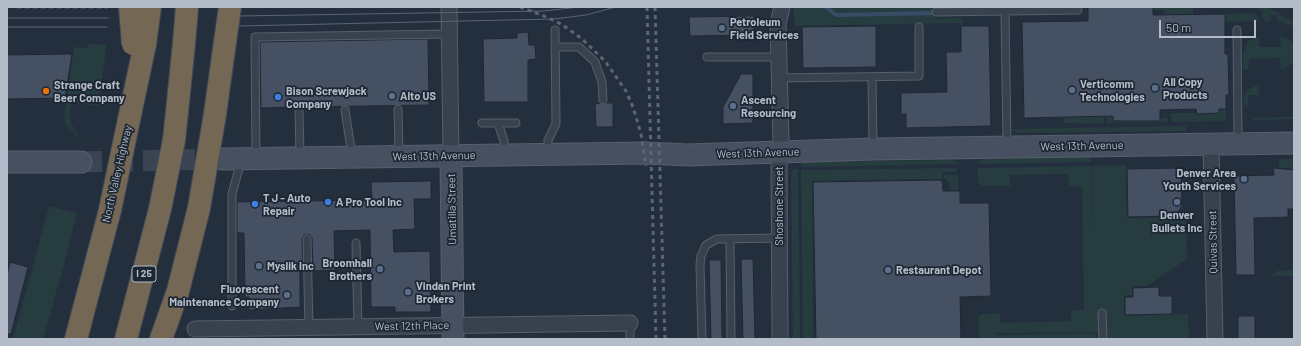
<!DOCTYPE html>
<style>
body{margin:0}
#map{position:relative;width:1301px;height:346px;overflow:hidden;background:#242f3e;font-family:Barlow,sans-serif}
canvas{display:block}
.frame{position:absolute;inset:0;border:8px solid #b4bcc9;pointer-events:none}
.scale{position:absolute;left:1159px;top:20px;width:97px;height:18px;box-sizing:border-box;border:2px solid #b4bcc9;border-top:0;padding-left:5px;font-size:12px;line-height:14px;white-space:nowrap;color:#b4bcc9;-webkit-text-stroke:3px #1d2633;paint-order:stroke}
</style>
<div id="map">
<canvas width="1301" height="346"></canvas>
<div class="frame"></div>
<div class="scale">50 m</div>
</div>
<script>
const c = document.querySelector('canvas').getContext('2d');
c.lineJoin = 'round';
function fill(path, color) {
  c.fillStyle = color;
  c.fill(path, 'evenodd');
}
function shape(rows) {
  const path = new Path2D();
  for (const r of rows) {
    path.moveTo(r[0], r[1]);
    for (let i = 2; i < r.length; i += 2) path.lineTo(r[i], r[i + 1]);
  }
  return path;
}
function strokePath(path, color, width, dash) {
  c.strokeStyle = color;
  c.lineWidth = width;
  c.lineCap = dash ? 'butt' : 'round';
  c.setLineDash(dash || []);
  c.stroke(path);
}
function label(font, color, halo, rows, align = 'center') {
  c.font = font + ' Barlow,sans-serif';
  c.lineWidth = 3.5;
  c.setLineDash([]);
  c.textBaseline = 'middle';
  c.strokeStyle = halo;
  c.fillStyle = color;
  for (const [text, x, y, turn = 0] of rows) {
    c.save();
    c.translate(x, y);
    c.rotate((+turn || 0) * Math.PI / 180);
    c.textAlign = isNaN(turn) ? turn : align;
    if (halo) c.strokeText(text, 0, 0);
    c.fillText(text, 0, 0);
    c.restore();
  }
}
fill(shape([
 [793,7,936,7,934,7,935,19,960,18,963,20,963,26,961,26,960,23,795,26],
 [1153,7,1193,7,1193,14,1164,14,1164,10,1153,10],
 [1225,7,1267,7,1294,22,1294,26,1278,21,1277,15,1271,15,1271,21,1264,21,1262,11,1255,7],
 [1253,13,1258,17,1259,21,1225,22,1225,14],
 [1280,36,1288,39,1294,44,1294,61,1292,64,1281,69,1280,58,1249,59,1248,70,1243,69,1243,53,1248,41,1259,37,1259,47,1281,47],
 [90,44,106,45,104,65,98,106,76,103,72,104,70,111,71,123,82,141,66,125,64,119,74,47,86,48],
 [1259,84,1259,95,1248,95,1248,105,1244,105,1244,96,1246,91],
 [1219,109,1226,109,1226,121,1172,122,1171,113,1219,113],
 [1104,116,1104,123,1063,123,1063,117],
 [1107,116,1113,116,1113,121,1160,121,1160,118,1168,118,1168,122,1107,123],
 [1294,117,1294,119,1253,120,1253,118],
 [1186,126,1186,131,1017,133,1010,129],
 [1090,157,1091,162,976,164,983,159],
 [1279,159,1292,159,1294,169,1279,168],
 [952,160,958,164,801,167,801,164,805,162],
 [1126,165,1127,218,1186,217,1187,259,1147,286,1132,286,1132,295,1124,296,1124,316,1188,314,1189,339,1103,339,1094,332,996,333,996,339,979,339,979,316,983,314,999,313,1001,323,1071,321,1071,310,1084,310,1082,187,1069,186,1068,174,1010,175,1010,186,983,186,978,183,977,168,1091,166,1093,229,1092,166],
 [957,168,956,172,942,172,942,179,812,181,813,339,803,339,801,170],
 [793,169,798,169,800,339,793,339,791,174],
 [944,175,958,175,958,190,950,190,950,182,947,182,947,179,944,179],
 [49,206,77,213,65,261,43,339,13,339],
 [1294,270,1294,276,1270,276,1277,271],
 [1094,333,1099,339,997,339,997,335]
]), '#263c3f');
strokePath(shape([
 [826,7,836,15,933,13]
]), '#394c67', 4);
const building = shape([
 [1088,7,1153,7,1153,15,1225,14,1225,54,1228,54,1229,95,1226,95,1226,109,1219,109,1219,113,1197,114,1196,109,1160,110,1160,121,1113,121,1113,116,1024,118,1022,22,1088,21,1088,7],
 [754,16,754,35,690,36,689,17,754,16],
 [876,26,876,67,803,68,802,27,876,26],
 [961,26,989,26,991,126,906,128,906,114,901,114,901,93,947,92,946,52,961,52,961,26],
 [528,32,529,45,535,45,536,59,528,60,528,102,484,102,483,39,517,38,517,33,528,32],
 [428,39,429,105,303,107,299,105,295,107,261,108,260,42,428,39],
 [72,54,65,98,7,99,7,55,72,54],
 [741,74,753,74,753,123,723,124,723,107,741,74],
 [606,103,613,103,613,127,596,127,595,104,606,103],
 [1181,168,1182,206,1175,216,1128,217,1127,169,1181,168],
 [1273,168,1294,170,1294,209,1288,209,1288,217,1254,218,1255,275,1236,275,1234,176,1274,175,1273,168],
 [942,180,943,191,960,191,960,203,989,203,991,296,960,297,961,339,816,339,813,182,942,180],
 [431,181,431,199,414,199,415,229,393,230,394,252,430,251,431,312,395,312,395,307,371,307,370,230,334,231,335,270,313,271,312,238,309,234,304,235,302,239,303,271,300,271,300,307,249,310,249,297,245,297,244,233,237,233,237,202,372,200,371,182,431,181],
 [741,259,753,259,755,339,743,339,741,259],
 [709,260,721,260,722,339,711,339,709,260],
 [10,262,28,267,11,334,7,334,7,275,10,262],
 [1159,287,1159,296,1172,296,1172,314,1125,315,1125,297,1133,297,1133,288,1159,287],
 [1238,316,1255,316,1255,339,1238,339,1238,316]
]);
fill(building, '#455162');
strokePath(building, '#1f2835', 1);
strokePath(shape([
 [81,162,222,159]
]), '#3a4453', 21, [21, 10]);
const lane = shape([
 [1005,11,1007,145],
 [936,12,1078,10],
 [1237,30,1238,142],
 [555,47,579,47,595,62,602,82,603,100],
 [707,57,778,57],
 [872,77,873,147],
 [779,78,919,76,919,27],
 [398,109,399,154],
 [299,110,300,156],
 [345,110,352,155],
 [482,123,516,123],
 [498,123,504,141,505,152],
 [548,152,548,140,556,124,555,30],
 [256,157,255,37,450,34],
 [307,239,309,328],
 [730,239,731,339],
 [356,243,358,327],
 [232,306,232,194,241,161],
 [1102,313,1103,339],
 [630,323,630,339],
 [702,339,700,265,701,256,706,245,717,239,779,238]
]);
const street = shape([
 [449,7,451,156],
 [1211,144,1215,339],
 [195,329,630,323],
 [780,339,779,163,781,143,778,24,782,7]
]);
const secondary = shape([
 [451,156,453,339],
 [222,159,645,153,688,155,873,149,1294,143],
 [7,162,81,162]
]);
const highway = shape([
 [131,110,145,44],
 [177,112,184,43],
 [215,114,225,42],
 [76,339,110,210],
 [126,339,160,209],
 [161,339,178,291,199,208]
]);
strokePath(lane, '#565f6c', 9);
strokePath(street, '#565f6c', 17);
strokePath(secondary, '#565f6c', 23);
strokePath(highway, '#434c59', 24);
strokePath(lane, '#38414e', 7);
strokePath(street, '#38414e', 15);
strokePath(secondary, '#465061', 21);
strokePath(highway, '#746855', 22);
strokePath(shape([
 [240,16,544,11,579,7],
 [7,18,108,18],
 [239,26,554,19,586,15,616,7],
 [7,27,107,27]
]), '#5a6575', 1);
strokePath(shape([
 [17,7,108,7],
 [520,7,544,16,561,24,581,38,605,61,626,91,633,107,641,134,646,166],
 [647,7,656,339],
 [655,7,665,339]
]), '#5a6575', 3, [4, 4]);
const highwayBridge = shape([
 [130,7,133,44],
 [225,42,230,7],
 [184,43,187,7],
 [145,44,150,7],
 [199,208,215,114],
 [160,209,174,140,177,112],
 [110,210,131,110]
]);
strokePath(highwayBridge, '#434c59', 24, []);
strokePath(highwayBridge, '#746855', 22);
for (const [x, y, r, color] of [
 [722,28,4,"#5c6f8a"],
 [1155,88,4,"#5c6f8a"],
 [1072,90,4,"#5c6f8a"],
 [46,91,4,"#e8710a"],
 [392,96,4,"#5c6f8a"],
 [278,97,4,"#3f7fe0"],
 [733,106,4,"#5c6f8a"],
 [1244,179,4,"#5c6f8a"],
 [328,202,4,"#3f7fe0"],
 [1177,202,4,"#5c6f8a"],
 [255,204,4,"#3f7fe0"],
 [259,266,4,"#5c6f8a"],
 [380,269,4,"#5c6f8a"],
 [888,270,4,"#5c6f8a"],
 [408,292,4,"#5c6f8a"],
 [287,295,4,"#5c6f8a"]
]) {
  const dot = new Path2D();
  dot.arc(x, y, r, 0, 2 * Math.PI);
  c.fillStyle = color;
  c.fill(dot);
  strokePath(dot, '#1d2633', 1.5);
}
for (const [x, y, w] of [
 [144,274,24]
]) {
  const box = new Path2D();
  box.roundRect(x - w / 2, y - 8, w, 16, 3);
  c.fillStyle = '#1d2633';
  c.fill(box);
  strokePath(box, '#b4bcc9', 1);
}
label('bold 10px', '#b4bcc9', null, [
 ["I 25",144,274]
]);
label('bold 11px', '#b4bcc9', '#1d2633', [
 ["Petroleum",730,22],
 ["Field Services",730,35],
 ["All Copy",1163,82],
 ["Products",1163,95],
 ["Verticomm",1080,84],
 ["Technologies",1080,97],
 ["Strange Craft",54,85],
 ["Beer Company",54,98],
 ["Bison Screwjack",286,91],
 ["Company",286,104],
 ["Alto US",400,96],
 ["Ascent",741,100],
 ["Resourcing",741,113],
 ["Denver Area",1236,173,"right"],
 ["Youth Services",1236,186,"right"],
 ["T J - Auto",263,198],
 ["Repair",263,211],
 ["A Pro Tool Inc",336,202],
 ["Denver",1177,215,"center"],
 ["Bullets Inc",1177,228,"center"],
 ["Broomhall",372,263,"right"],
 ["Brothers",372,276,"right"],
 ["Myslik Inc",267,266],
 ["Restaurant Depot",896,270],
 ["Vindan Print",416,286],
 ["Brokers",416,299],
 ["Fluorescent",279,289,"right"],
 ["Maintenance Company",279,302,"right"]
], 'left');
label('11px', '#b4bcc9', '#1d2633', [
 ["West 13th Avenue",1082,146,-1],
 ["West 13th Avenue",758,153,-2],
 ["West 13th Avenue",434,156,-1],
 ["North Valley Highway",117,174,-77],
 ["Shoshone Street",779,206,-90],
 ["Umatilla Street",452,209,-91],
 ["Quivas Street",1213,242,-91],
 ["West 12th Place",412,326,-1]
]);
</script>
